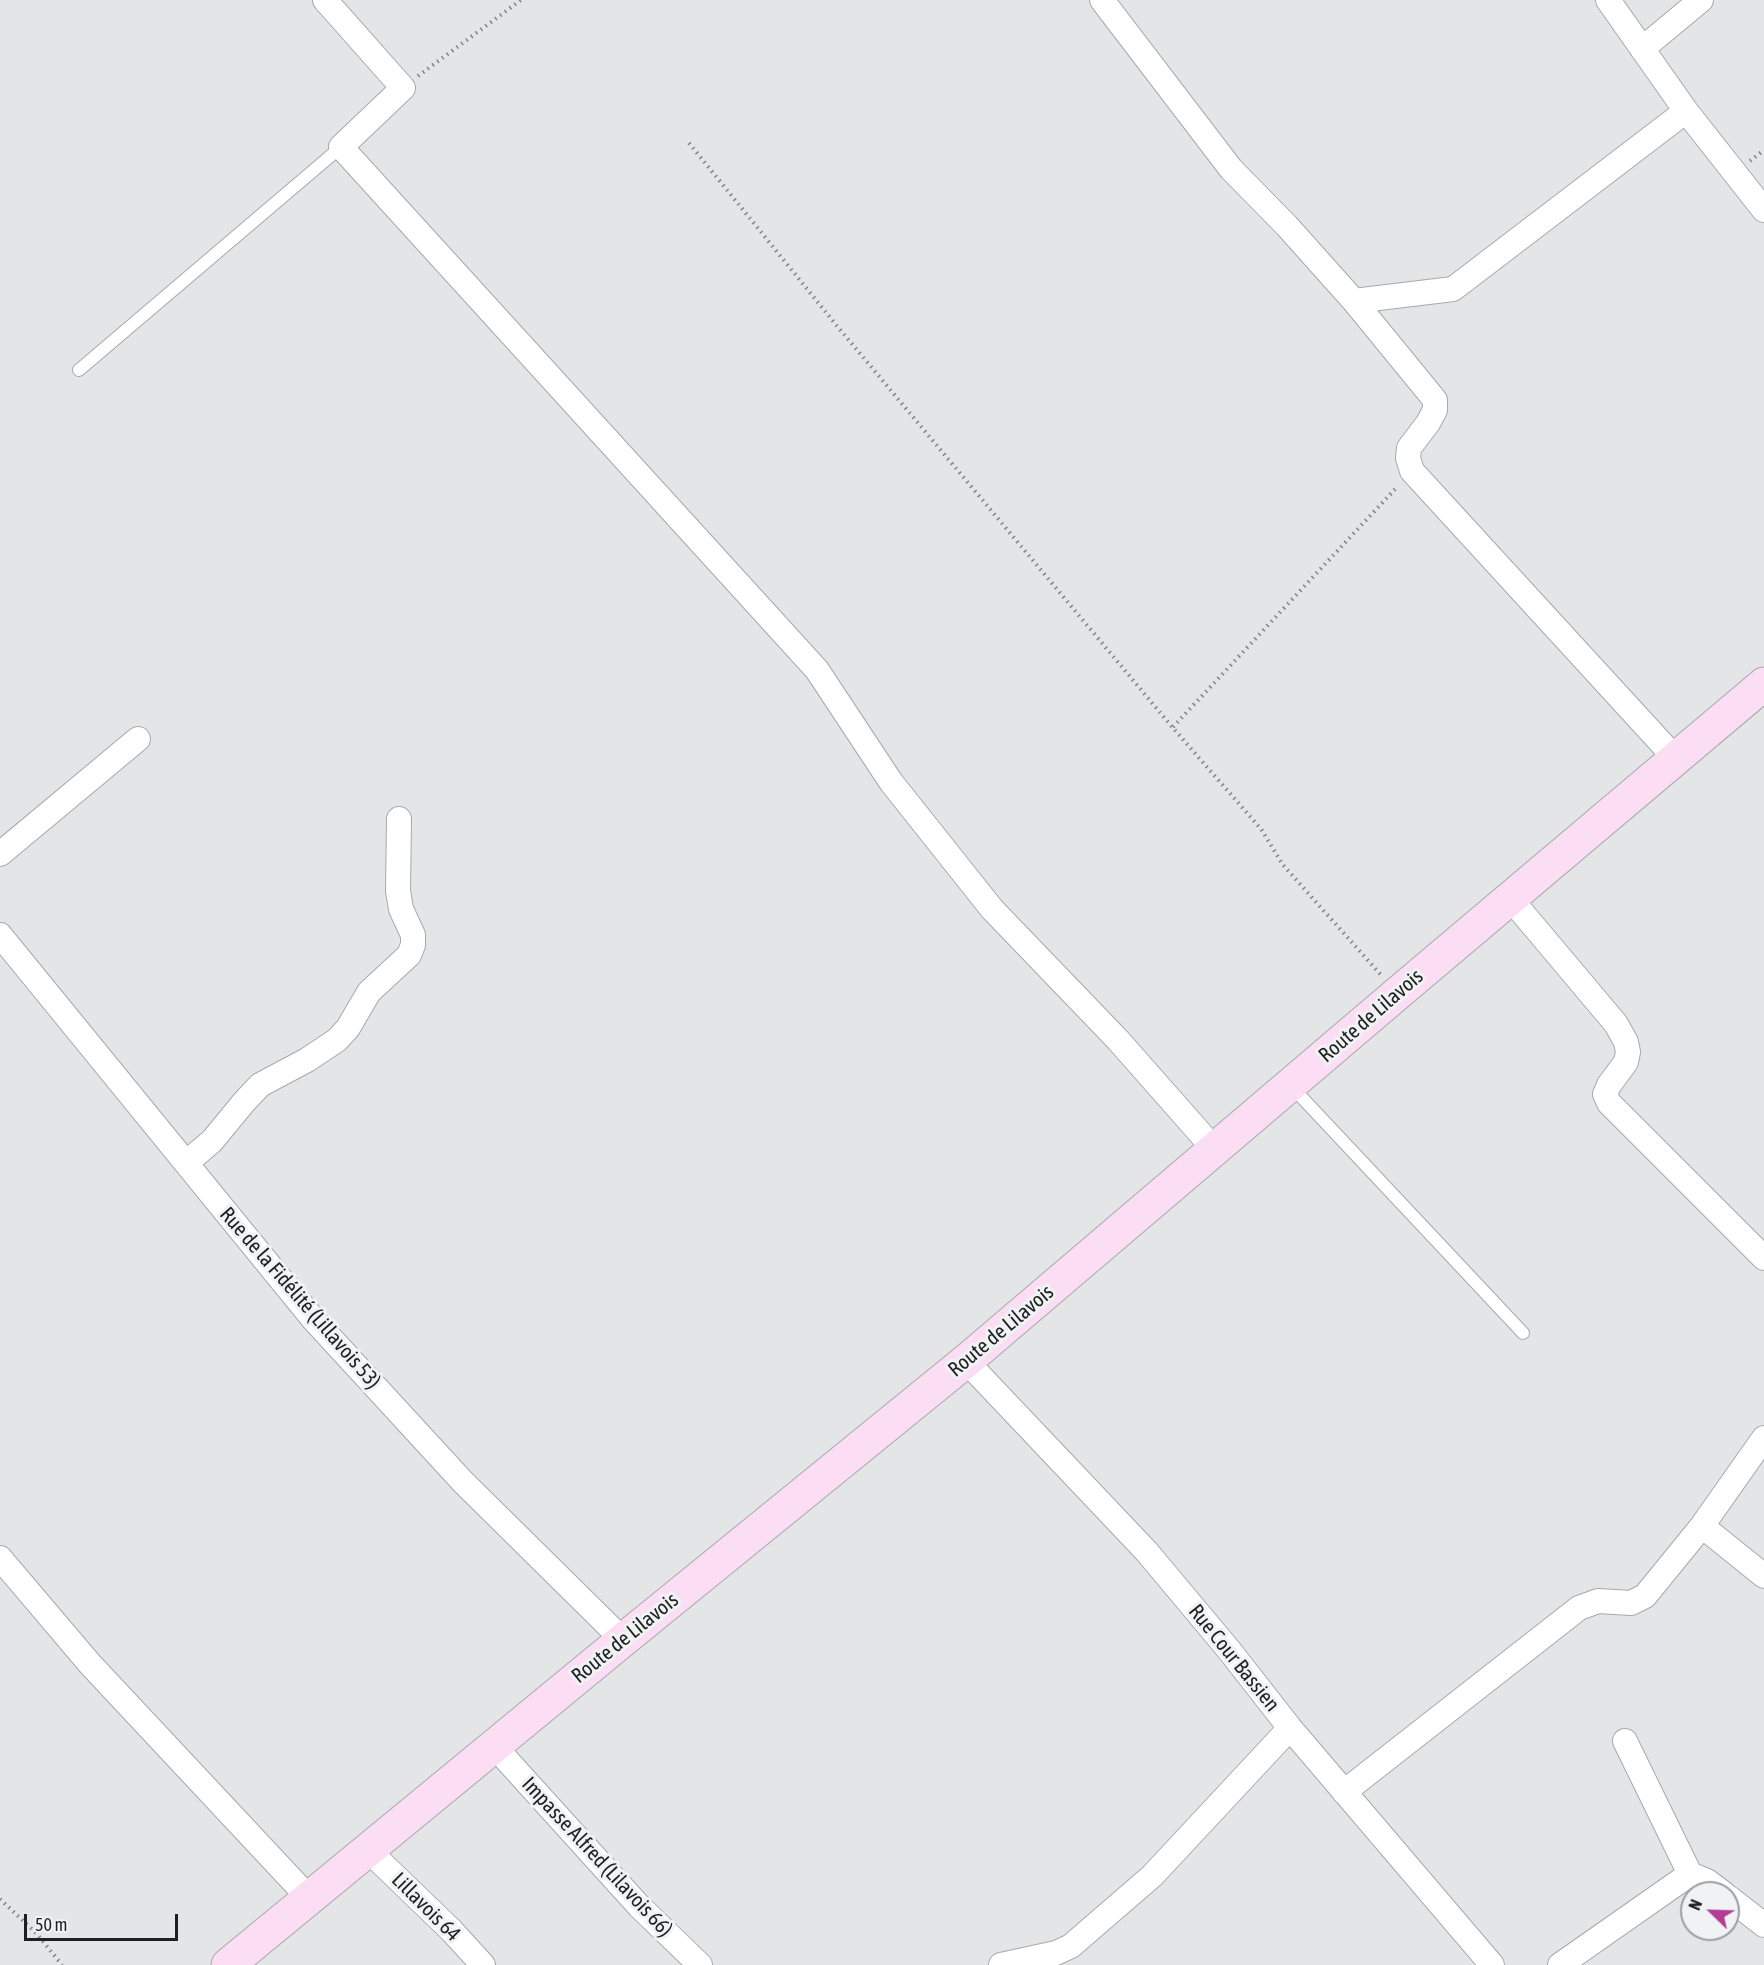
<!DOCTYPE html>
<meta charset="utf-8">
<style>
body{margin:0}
#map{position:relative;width:1764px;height:1965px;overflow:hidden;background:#e3e5e7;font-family:"Asap Condensed",sans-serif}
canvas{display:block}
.north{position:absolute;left:1680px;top:1881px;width:60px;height:60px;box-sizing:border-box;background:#f0f2f4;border:2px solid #9c9e9f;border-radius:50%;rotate:293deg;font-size:16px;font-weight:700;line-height:24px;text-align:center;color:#1e1f20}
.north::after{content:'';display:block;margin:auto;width:21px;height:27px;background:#b23d94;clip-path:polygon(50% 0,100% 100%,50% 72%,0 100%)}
.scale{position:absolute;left:24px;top:1914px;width:154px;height:27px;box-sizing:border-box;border:3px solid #1e1f20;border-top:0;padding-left:8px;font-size:18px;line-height:21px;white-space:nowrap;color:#1e1f20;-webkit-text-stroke:4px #f0f2f4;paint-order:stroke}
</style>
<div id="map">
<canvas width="1764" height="1965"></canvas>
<div class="north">N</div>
<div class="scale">50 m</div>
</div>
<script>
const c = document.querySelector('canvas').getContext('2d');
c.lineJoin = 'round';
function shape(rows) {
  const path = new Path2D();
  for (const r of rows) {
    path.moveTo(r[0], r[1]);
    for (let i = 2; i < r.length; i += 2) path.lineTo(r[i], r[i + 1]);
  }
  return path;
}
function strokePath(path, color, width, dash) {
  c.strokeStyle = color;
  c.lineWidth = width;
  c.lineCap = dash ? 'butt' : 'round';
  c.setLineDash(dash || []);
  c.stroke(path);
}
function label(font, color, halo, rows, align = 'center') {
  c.font = font + ' "Asap Condensed",sans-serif';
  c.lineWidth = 6;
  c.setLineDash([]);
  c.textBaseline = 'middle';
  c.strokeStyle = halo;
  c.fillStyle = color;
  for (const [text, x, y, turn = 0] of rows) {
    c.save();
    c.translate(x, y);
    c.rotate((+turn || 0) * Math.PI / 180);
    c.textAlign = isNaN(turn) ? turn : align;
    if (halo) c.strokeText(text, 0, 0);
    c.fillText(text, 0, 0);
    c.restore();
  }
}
const service = shape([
 [79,370,341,147],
 [1292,1087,1523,1333]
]);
const minor = shape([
 [325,0,403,88,341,147,817,670,891,782,992,909,1118,1040,1215,1150],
 [1102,0,1231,169,1287,226,1354,301,1435,400,1435,410,1428,423,1409,448,1408,458,1412,471,1676,759],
 [1608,0,1686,111,1764,210],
 [1642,49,1701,0],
 [1354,301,1453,289,1686,111],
 [0,854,138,739],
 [1510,898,1616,1024,1626,1042,1628,1052,1626,1062,1609,1085,1605,1094,1609,1103,1764,1258],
 [0,935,314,1320,463,1482,623,1640],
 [186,1163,212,1141,244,1102,260,1085,307,1060,337,1040,348,1028,369,992,409,955,413,945,413,935,401,909,398,891,399,819],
 [966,1361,1147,1552,1229,1650,1290,1728,1492,1965],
 [1702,1526,1764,1576],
 [0,1558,90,1664,309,1898],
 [1625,1741,1690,1874],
 [495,1747,639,1906,700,1965],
 [1344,1792,1579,1608,1598,1601,1631,1603,1645,1596,1702,1526,1764,1438],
 [368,1850,451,1930,483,1965],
 [1728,1897,1764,1925],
 [1001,1965,1056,1953,1071,1946,1152,1876,1290,1728],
 [1560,1965,1690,1874,1707,1881,1723,1893]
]);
const secondary = shape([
 [228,1965,623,1640,966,1361,1398,993,1764,684]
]);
strokePath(service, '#a7a9ab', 14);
strokePath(minor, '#a7a9ab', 26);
strokePath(secondary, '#a7a9ab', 35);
strokePath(shape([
 [418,76,521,0],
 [689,143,837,326,1173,728,1261,829,1283,865,1381,975],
 [1750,161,1764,150],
 [1173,727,1397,487],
 [0,1899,37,1934,62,1965]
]), '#818384', 4, [1.5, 4.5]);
strokePath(service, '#fff', 12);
strokePath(minor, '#fff', 24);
strokePath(secondary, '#fbddf4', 33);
label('21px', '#1e1f20', '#f0f2f4', [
 ["Route de Lilavois",1371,1016,-41],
 ["Rue de la Fidélité (Lillavois 53)",300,1298,49],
 ["Route de Lilavois",1001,1331,-40],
 ["Route de Lilavois",625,1638,-39],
 ["Rue Cour Bassien",1234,1658,51],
 ["Impasse Alfred (Lilavois 66)",597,1857,47],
 ["Lillavois 64",426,1907,45]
]);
</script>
